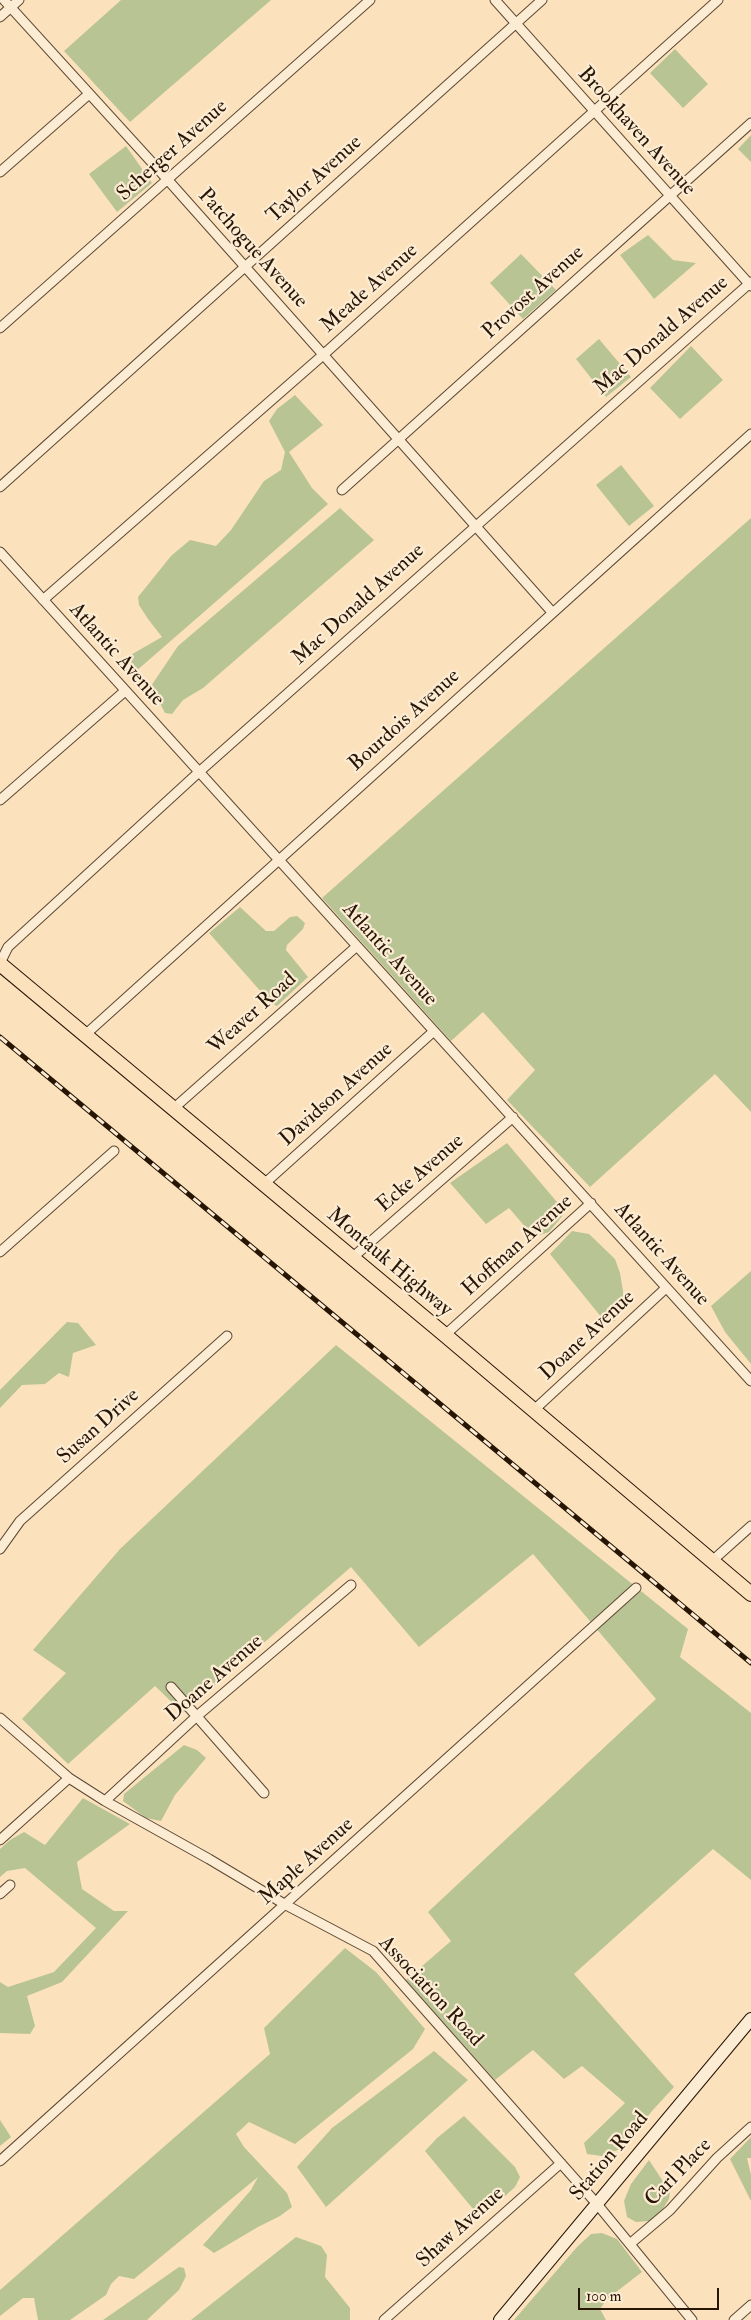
<!DOCTYPE html>
<style>
body{margin:0}
#map{position:relative;width:751px;height:2320px;overflow:hidden;background:#fbe2bd;font-family:"IM FELL Double Pica",serif}
canvas{display:block}
.scale{position:absolute;left:578px;top:2288px;width:141px;height:22px;box-sizing:border-box;border:2px solid #271505;border-top:0;padding-left:6px;font-size:15px;line-height:18px;white-space:nowrap;color:#271505;-webkit-text-stroke:4px #fcecd4;paint-order:stroke}
</style>
<div id="map">
<canvas width="751" height="2320"></canvas>
<div class="scale">100 m</div>
</div>
<script>
const c = document.querySelector('canvas').getContext('2d');
c.lineJoin = 'round';
function fill(path, color) {
  c.fillStyle = color;
  c.fill(path, 'evenodd');
}
function shape(rows) {
  const path = new Path2D();
  for (const r of rows) {
    path.moveTo(r[0], r[1]);
    for (let i = 2; i < r.length; i += 2) path.lineTo(r[i], r[i + 1]);
  }
  return path;
}
function strokePath(path, color, width, dash) {
  c.strokeStyle = color;
  c.lineWidth = width;
  c.lineCap = dash ? 'butt' : 'round';
  c.setLineDash(dash || []);
  c.stroke(path);
}
function label(font, color, halo, rows, align = 'center') {
  c.font = font + ' "IM FELL Double Pica",serif';
  c.lineWidth = 4.5;
  c.setLineDash([]);
  c.textBaseline = 'middle';
  c.strokeStyle = halo;
  c.fillStyle = color;
  for (const [text, x, y, turn = 0] of rows) {
    c.save();
    c.translate(x, y);
    c.rotate((+turn || 0) * Math.PI / 180);
    c.textAlign = isNaN(turn) ? turn : align;
    if (halo) c.strokeText(text, 0, 0);
    c.fillText(text, 0, 0);
    c.restore();
  }
}
fill(shape([
 [121,0,271,0,130,122,64,51],
 [675,49,708,84,683,108,650,73],
 [751,135,751,162,738,149],
 [126,146,152,183,117,212,89,174],
 [648,235,673,260,696,263,654,299,620,255],
 [521,254,556,290,523,319,490,283],
 [599,339,631,377,606,397,576,359],
 [691,346,723,380,680,419,650,388],
 [295,395,323,425,289,452,312,488,328,504,135,672,127,657,162,637,148,619,139,605,138,597,171,556,190,540,216,546,231,530,264,481,281,470,285,452,269,421,277,409],
 [621,465,654,506,629,526,596,485],
 [340,508,374,540,203,688,183,700,172,714,165,713,151,686,178,646],
 [751,518,751,1112,715,1074,590,1187,507,1100,535,1070,483,1012,451,1041,322,898],
 [240,907,266,931,274,931,290,917,297,916,305,923,303,929,287,945,286,950,308,977,277,1006,271,1003,209,933],
 [507,1143,562,1208,564,1214,549,1232,534,1237,509,1208,486,1224,450,1183],
 [572,1231,589,1234,615,1259,620,1273,623,1291,623,1302,615,1321,602,1318,550,1254],
 [751,1271,751,1364,725,1332,711,1306],
 [67,1322,78,1323,96,1345,73,1353,69,1377,59,1373,45,1384,22,1385,0,1408,0,1390],
 [336,1345,688,1629,680,1657,751,1713,751,1880,713,1849,574,1974,674,2087,652,2111,623,2148,602,2156,587,2154,584,2143,625,2103,582,2066,564,2079,533,2050,495,2080,406,1980,451,1941,428,1912,656,1699,533,1554,419,1647,351,1567,183,1713,155,1686,68,1764,22,1719,66,1673,33,1650,120,1549],
 [184,1745,197,1750,206,1758,175,1795,161,1821,146,1818,123,1801,124,1794],
 [83,1798,130,1824,77,1862,82,1889,114,1911,128,1911,62,1982,27,1996,35,2026,30,2034,0,2033,0,1982,8,1987,54,1972,96,1928,25,1868,7,1871,0,1877,0,1849,10,1840,24,1832,45,1845],
 [345,1948,376,1972,425,2029,413,2049,295,2144,249,2122,236,2134,244,2147,287,2193,292,2207,280,2216,258,2227,214,2253,203,2245,251,2190,258,2177,134,2279,119,2276,111,2284,106,2295,70,2320,38,2320,34,2298,23,2298,0,2316,0,2290,270,2054,264,2028],
 [434,2051,468,2080,326,2207,297,2167,332,2128],
 [464,2116,515,2167,520,2177,515,2187,493,2207,478,2215,425,2151,437,2138],
 [0,2120,11,2137,0,2146],
 [751,2137,751,2158,747,2158,751,2175,751,2201,730,2159],
 [649,2160,670,2192,669,2199,658,2217,649,2221,636,2222,627,2217,624,2201,631,2184],
 [602,2233,617,2239,642,2272,607,2299,600,2309,606,2320,514,2320,577,2247,591,2234],
 [296,2237,321,2246,327,2255,325,2277,350,2308,350,2320,191,2320],
 [179,2267,184,2268,186,2276,179,2290,147,2320,103,2320]
]), '#b9c495');
const street = shape([
 [4,0,167,179,552,612],
 [495,0,751,286],
 [0,17,19,0],
 [0,172,89,94],
 [0,328,370,0],
 [0,487,542,0],
 [342,490,751,123],
 [0,552,751,1381],
 [43,600,323,355,718,0],
 [0,800,125,691],
 [0,963,8,947,199,772,751,282],
 [85,1035,751,434],
 [173,1109,357,946],
 [264,1184,434,1031],
 [0,1252,114,1151],
 [352,1258,513,1117],
 [445,1335,591,1203],
 [534,1410,666,1288],
 [0,1549,20,1521,227,1336],
 [712,1561,751,1526],
 [171,1687,264,1793],
 [0,1718,69,1778,105,1801,209,1859,286,1905,373,1951,597,2204,692,2320],
 [105,1801,197,1716,351,1585],
 [0,1840,69,1778],
 [0,1894,10,1885],
 [0,2161,636,1588],
 [631,2243,670,2210,717,2158,751,2127],
 [384,2320,561,2163],
 [734,2320,751,2305]
]);
const secondary = shape([
 [500,2320,751,2019]
]);
const primary = shape([
 [0,964,445,1335,751,1594]
]);
strokePath(street, '#5c4833', 11);
strokePath(secondary, '#271505', 14);
strokePath(primary, '#271505', 16);
strokePath(street, '#fcecd4', 9);
strokePath(secondary, '#fcecd4', 12);
strokePath(primary, '#fbe2bd', 14);
const rail = shape([
 [0,1037,751,1663]
]);
strokePath(rail, '#271505', 5);
strokePath(rail, '#fcecd4', 3, [9]);
label('21px', '#271505', '#fcecd4', [
 ["Brookhaven Avenue",636,132,48],
 ["Scherger Avenue",173,151,-42],
 ["Taylor Avenue",315,180,-42],
 ["Patchogue Avenue",252,249,48],
 ["Meade Avenue",370,289,-42],
 ["Provost Avenue",534,293,-42],
 ["Mac Donald Avenue",662,336,-41],
 ["Mac Donald Avenue",359,605,-42],
 ["Atlantic Avenue",116,655,48],
 ["Bourdois Avenue",405,721,-42],
 ["Atlantic Avenue",389,955,48],
 ["Weaver Road",253,1014,-42],
 ["Davidson Avenue",337,1095,-42],
 ["Ecke Avenue",421,1174,-41],
 ["Hoffman Avenue",518,1246,-42],
 ["Atlantic Avenue",661,1255,48],
 ["Montauk Highway",389,1263,40],
 ["Doane Avenue",588,1336,-43],
 ["Susan Drive",99,1427,-42],
 ["Doane Avenue",215,1679,-41],
 ["Maple Avenue",307,1862,-42],
 ["Association Road",430,1992,47],
 ["Station Road",610,2157,-50],
 ["Carl Place",679,2173,-46],
 ["Shaw Avenue",461,2228,-42]
]);
</script>
